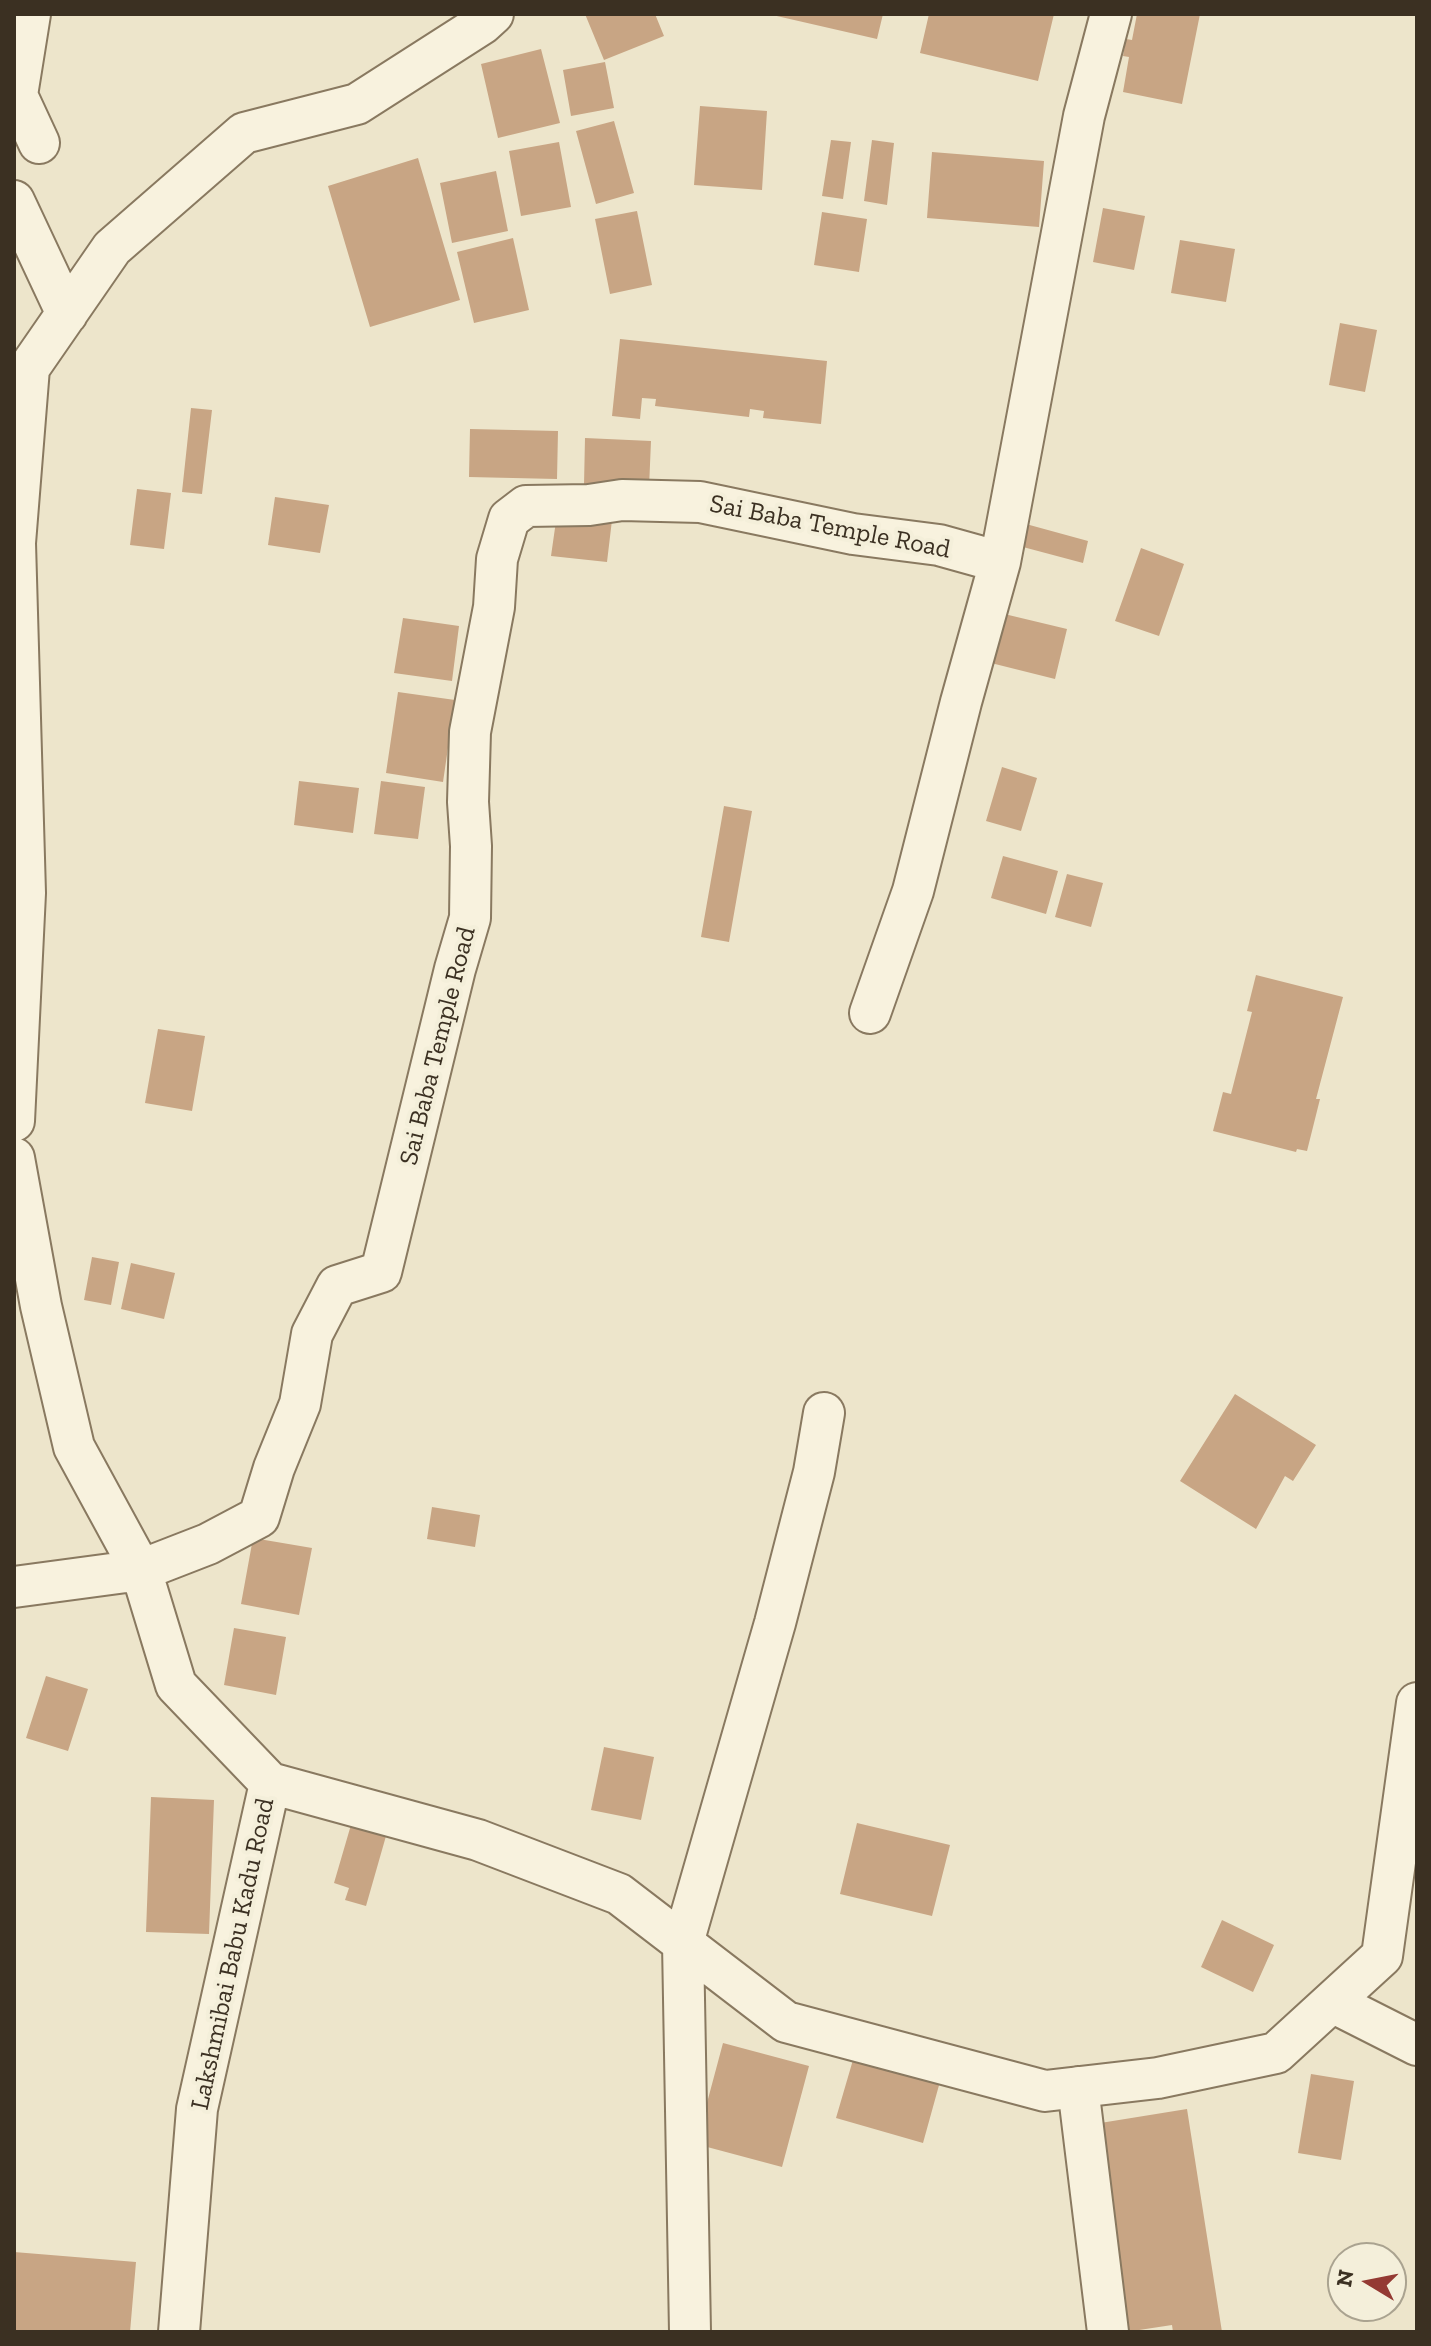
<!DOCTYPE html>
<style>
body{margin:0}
#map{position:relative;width:1431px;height:2346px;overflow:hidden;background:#ede5cb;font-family:"Zilla Slab",serif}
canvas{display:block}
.frame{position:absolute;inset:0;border:16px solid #3b3022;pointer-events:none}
.north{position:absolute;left:1327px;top:2242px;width:80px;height:80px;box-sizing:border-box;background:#f4efda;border:2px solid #aaa390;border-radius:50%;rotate:280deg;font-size:22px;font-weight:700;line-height:32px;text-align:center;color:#3b3022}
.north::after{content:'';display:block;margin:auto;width:28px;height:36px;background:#943a33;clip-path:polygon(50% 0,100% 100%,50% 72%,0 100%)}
</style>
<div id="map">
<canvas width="1431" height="2346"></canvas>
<div class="frame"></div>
<div class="north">N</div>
</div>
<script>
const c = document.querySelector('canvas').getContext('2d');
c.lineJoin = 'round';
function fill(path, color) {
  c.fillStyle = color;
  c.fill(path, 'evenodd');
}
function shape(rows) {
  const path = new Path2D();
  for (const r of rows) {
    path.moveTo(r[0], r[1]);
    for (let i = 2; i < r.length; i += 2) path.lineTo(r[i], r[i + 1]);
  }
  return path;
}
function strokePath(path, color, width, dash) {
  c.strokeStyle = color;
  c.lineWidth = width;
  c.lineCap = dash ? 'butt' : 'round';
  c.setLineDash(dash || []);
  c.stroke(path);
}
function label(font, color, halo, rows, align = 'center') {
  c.font = font + ' "Zilla Slab",serif';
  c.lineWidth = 8;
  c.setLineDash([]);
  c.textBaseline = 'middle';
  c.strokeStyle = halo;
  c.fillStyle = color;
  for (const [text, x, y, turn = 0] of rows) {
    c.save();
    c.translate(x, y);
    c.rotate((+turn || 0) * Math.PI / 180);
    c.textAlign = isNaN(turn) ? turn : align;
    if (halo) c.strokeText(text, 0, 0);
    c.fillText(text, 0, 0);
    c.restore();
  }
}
fill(shape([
 [585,14,655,14,664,36,604,60],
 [768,14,883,14,877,39],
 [929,14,1054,14,1038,81,920,53],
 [1137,14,1200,14,1182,104,1123,92,1129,57,1123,56,1126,39,1132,40],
 [541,49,560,123,498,138,481,64],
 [605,62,614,108,571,116,563,70],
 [700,106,767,111,762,190,694,185],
 [614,121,634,193,596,204,576,131],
 [831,140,851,142,843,199,822,196],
 [872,140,894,143,887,205,864,201],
 [559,142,571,207,521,216,509,151],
 [932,152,1044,161,1039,227,927,218],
 [418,158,460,300,370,327,328,186],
 [496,171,508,231,452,243,440,183],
 [1103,208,1145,216,1134,270,1093,262],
 [637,211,652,285,610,294,595,219],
 [822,212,867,219,859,272,814,265],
 [513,238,529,310,474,323,457,252],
 [1180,240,1235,249,1226,302,1171,293],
 [1340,323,1377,330,1365,392,1329,385],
 [620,339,827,361,821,424,763,418,764,411,750,409,749,417,655,406,656,399,642,398,640,419,612,416],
 [191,408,212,410,202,494,182,492],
 [470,429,558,431,557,479,469,477],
 [585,438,651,441,649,488,584,485],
 [137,489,171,493,164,549,130,545],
 [275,497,329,505,320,553,268,545],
 [557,514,612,520,607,562,551,556],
 [1015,521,1088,541,1083,563,1008,543],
 [1141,548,1184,564,1159,636,1115,621],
 [996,612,1067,629,1055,679,983,661],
 [403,618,459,626,452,681,394,673],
 [398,692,455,700,443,782,386,773],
 [1002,767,1037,778,1021,831,986,821],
 [299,781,359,788,353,833,294,825],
 [381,781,425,787,418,839,374,834],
 [724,806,752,811,729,942,701,937],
 [1003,856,1058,871,1046,914,991,898],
 [1067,874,1103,883,1091,927,1055,917],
 [1256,975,1343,997,1316,1099,1320,1099,1307,1151,1297,1149,1296,1152,1213,1131,1223,1092,1231,1094,1252,1012,1247,1011],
 [158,1029,205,1036,192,1111,145,1103],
 [92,1257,119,1262,111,1305,84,1300],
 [131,1263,175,1273,164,1319,121,1309],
 [1235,1394,1316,1445,1293,1481,1285,1476,1256,1529,1180,1481],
 [432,1507,480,1515,475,1547,427,1539],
 [253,1538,312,1548,299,1615,241,1604],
 [234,1628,286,1637,276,1695,224,1685],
 [46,1676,88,1689,68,1751,26,1738],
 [604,1747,654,1757,641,1820,591,1810],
 [151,1797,214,1800,209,1934,146,1932],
 [353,1818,388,1829,366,1906,345,1900,349,1888,334,1883],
 [857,1823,950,1845,932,1916,840,1894],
 [1222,1920,1274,1945,1253,1992,1201,1967],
 [723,2043,809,2066,782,2167,696,2144],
 [855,2053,941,2078,923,2143,836,2118],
 [1311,2074,1354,2081,1341,2160,1298,2153],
 [1187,2109,1222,2332,1173,2332,1172,2325,1126,2332,1088,2125],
 [14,2252,136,2262,130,2332,14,2332]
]), '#c8a584');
const street = shape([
 [14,89,39,143],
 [17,95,30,14],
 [14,201,67,314],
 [870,1013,913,891,961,702,1000,562,1084,116,1111,14],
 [14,1121,25,893,15,543,29,368,112,248,244,133,357,104,482,24,493,14],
 [14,1158,41,1306,74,1447,141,1570,176,1685,270,1783],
 [14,1587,141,1570,208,1544,259,1517,274,1468,300,1404,312,1334,337,1286,381,1272,455,969,470,918,471,846,468,802,470,732,494,607,497,559,509,519,526,506,589,505,622,500,700,502,853,534,939,545,1000,562],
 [270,1783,478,1840,619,1894,786,2022,1045,2091,1158,2078,1276,2053,1382,1956,1417,1703],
 [1332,2002,1417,2045],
 [1078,2087,1108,2332],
 [179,2332,197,2109,270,1783],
 [690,2332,683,1943,775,1623,814,1472,824,1413]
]);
strokePath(street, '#897960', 44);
strokePath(street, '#f8f2de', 40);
label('26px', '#3b3022', '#f4efda', [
 ["Sai Baba Temple Road",830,527,11],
 ["Sai Baba Temple Road",438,1046,-76],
 ["Lakshmibai Babu Kadu Road",233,1954,-78]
]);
</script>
